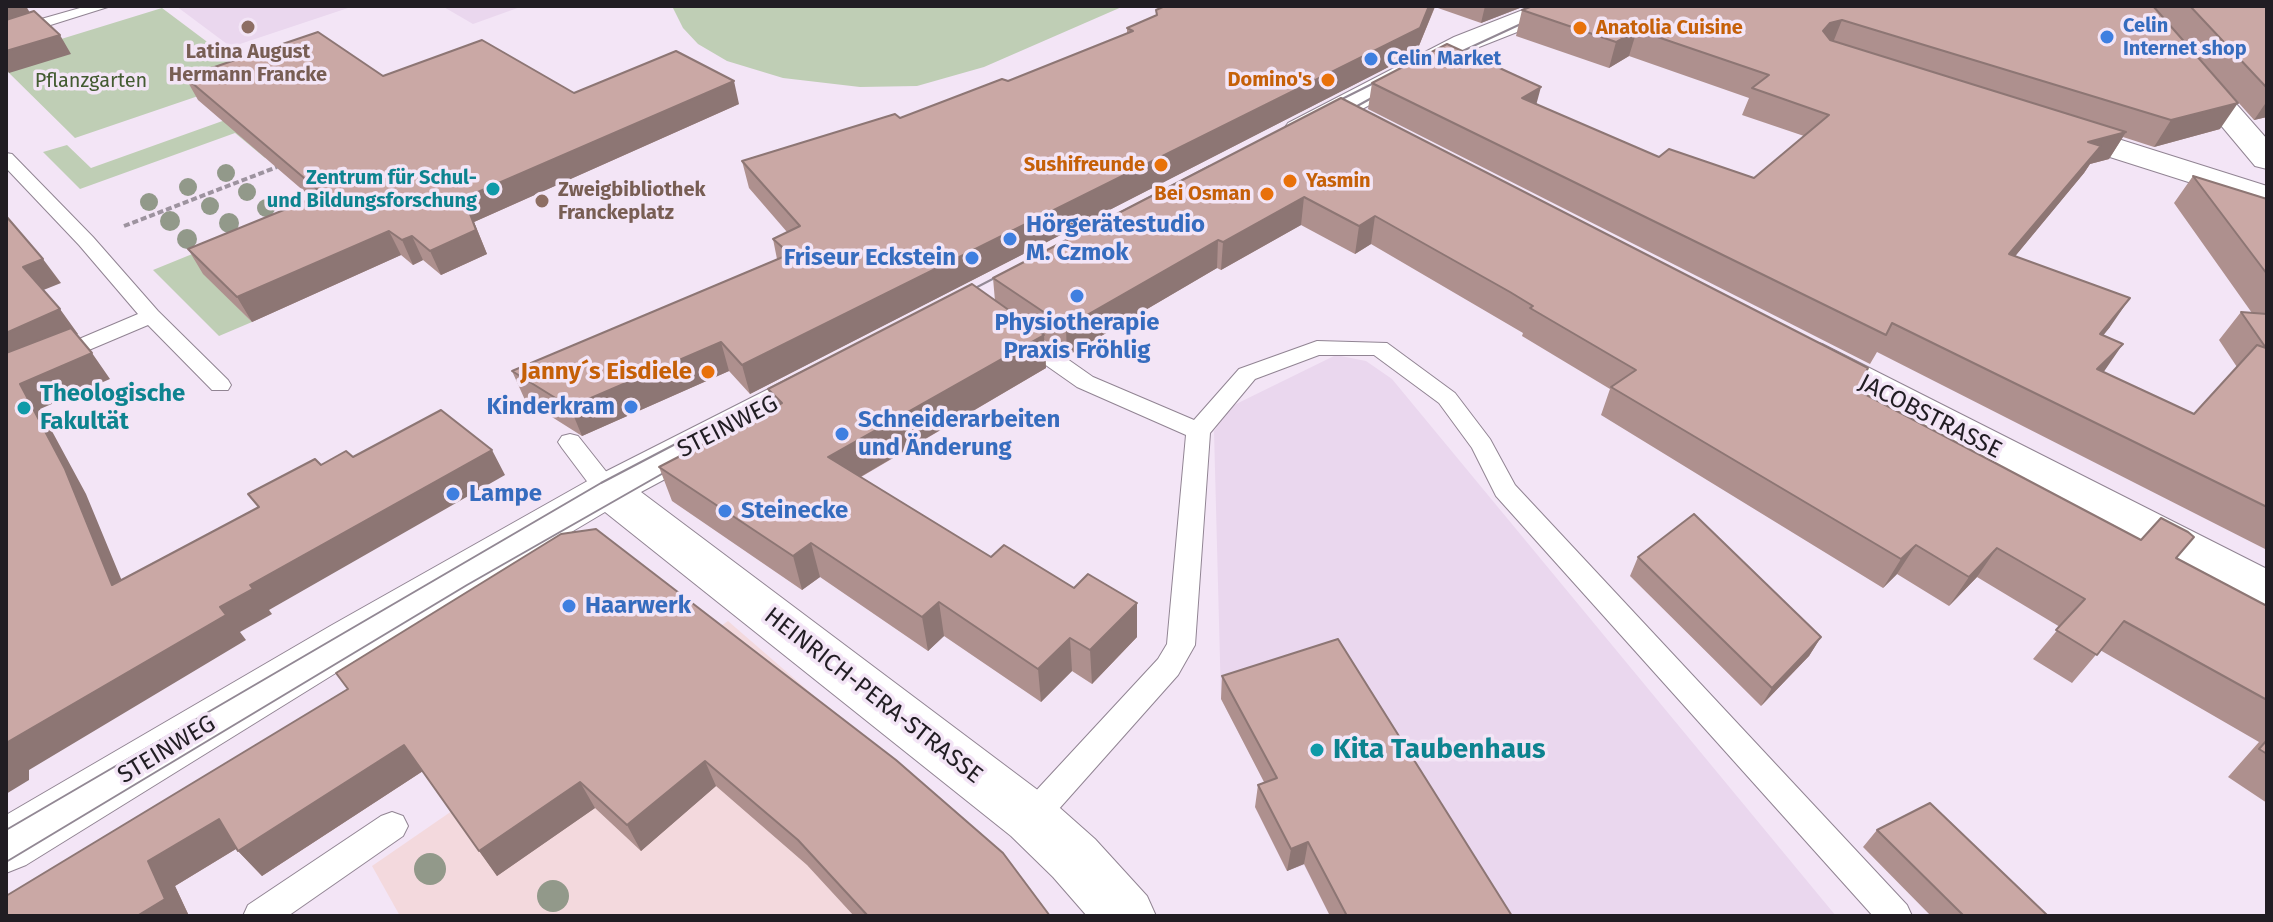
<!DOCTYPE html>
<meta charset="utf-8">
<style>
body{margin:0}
#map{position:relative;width:2273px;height:922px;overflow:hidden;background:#f3e5f6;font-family:"Fira Sans",sans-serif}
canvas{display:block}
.frame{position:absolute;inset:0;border:8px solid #211d23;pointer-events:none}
</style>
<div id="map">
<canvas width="2273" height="922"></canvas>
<div class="frame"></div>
</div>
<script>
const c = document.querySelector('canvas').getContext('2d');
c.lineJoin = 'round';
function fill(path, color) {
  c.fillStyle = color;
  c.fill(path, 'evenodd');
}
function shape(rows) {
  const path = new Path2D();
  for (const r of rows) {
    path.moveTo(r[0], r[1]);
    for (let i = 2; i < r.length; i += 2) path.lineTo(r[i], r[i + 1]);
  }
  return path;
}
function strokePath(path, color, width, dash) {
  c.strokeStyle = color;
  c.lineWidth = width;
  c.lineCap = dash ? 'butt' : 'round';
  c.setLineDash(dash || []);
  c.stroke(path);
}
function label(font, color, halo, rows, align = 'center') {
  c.font = font + ' "Fira Sans",sans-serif';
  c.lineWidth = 7;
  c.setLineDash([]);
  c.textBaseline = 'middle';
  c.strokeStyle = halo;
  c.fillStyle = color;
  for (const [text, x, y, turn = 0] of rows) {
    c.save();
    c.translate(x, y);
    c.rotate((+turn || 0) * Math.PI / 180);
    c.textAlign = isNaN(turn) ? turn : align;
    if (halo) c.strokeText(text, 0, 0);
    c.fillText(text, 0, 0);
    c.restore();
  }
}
fill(shape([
 [176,6,354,6,231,47],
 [442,6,523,6,473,24],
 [1336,355,1366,361,1392,379,1836,916,1330,916,1304,865,1287,871,1255,807,1274,800,1221,699,1214,431,1232,406]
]), '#ead7ee');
fill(shape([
 [728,621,1018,873,1047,916,400,916,372,866]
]), '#f3d9dd');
fill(shape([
 [672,6,1124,6,984,67,917,86,860,87,783,78,727,61,698,44,683,28],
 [162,8,254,77,75,138,6,70,6,56],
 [256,109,265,158,235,133,80,189,43,152,67,145,91,168],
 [320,202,376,202,204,273,252,322,219,336,153,270]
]), '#bfceb5');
const service = shape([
 [87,6,111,6,6,39,6,29,87,6],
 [6,153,12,154,93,237,158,311,228,380,231,385,228,390,212,390,148,325,6,385,6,370,138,314,79,245,6,168,6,153],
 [1018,328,1026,330,1093,377,1194,420,1239,369,1317,341,1387,343,1455,393,1490,439,1515,485,1907,905,1912,916,1873,916,1496,496,1472,448,1439,403,1374,355,1319,355,1255,379,1210,433,1195,645,1178,675,1042,828,1031,832,1020,828,1015,818,1020,808,1158,659,1167,644,1186,435,1077,387,1010,340,1007,335,1018,328],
 [570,434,578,436,616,484,619,490,616,496,607,499,598,496,562,448,558,442,562,436,570,434],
 [392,812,403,816,408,826,403,836,288,916,243,916,248,905,381,816,392,812]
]);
const minor = shape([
 [1533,6,1572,6,1568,12,1474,49,1310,137,1299,140,1288,137,1283,130,1288,123,1454,37,1533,6],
 [2121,6,2150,6,2267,139,2267,169,2255,166,2121,6],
 [2058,120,2267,186,2267,207,2047,137,2042,130,2047,123,2058,120],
 [1808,340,1822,344,2267,569,2267,610,2250,604,1794,362,1788,353,1794,344,1808,340],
 [826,363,840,367,846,376,840,385,641,492,1051,800,1095,839,1147,896,1156,916,1087,916,1053,877,1011,836,605,512,368,653,26,865,6,873,6,815,332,625,591,479,812,367,826,363]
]);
strokePath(service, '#918493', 2);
strokePath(minor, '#918493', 2);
strokePath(shape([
 [124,226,277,167]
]), '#9d939f', 4, [6, 3]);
fill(service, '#fff');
fill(minor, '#fff');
strokePath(shape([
 [1441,61,1523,23,1577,6],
 [1324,108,1392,74],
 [1339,116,1388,89],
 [958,297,1210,166],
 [6,830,601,483,788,385],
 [6,862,467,585,681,463]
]), '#928894', 2);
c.fillStyle = '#92998a';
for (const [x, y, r] of [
 [226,173,9],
 [188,187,9],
 [247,192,9],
 [149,202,9],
 [210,206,9],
 [266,208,9],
 [170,221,10],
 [229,223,10],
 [187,239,10],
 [430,869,16],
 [553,896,16]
]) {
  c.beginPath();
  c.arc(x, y, r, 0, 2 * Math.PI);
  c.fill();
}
fill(shape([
 [1165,6,1525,6,1481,23,1435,7,1416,53,750,394,729,371,582,436,525,400,512,371,777,259,773,239,787,232,749,188,742,161,900,118,1008,81,1127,33,1127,28,1156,16,1156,10],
 [1533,6,2267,6,2267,117,2254,120,2196,55,2220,129,2154,147,2123,137,2109,159,2090,164,2084,173,2015,256,2110,327,2103,335,2104,372,2194,414,2237,367,2219,340,2241,312,2252,313,2174,203,2193,176,2267,199,2267,550,1877,352,1870,364,1368,109,1372,83,1536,104,1659,157,1754,178,1804,136,1742,115,1749,98,1629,56,1609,68,1516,36,1522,10],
 [383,76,574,93,739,104,474,222,487,254,441,275,423,260,413,265,401,255,252,322,203,274,188,249,313,199,198,100,185,77],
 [1341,98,1857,390,2267,606,2267,803,2228,777,2259,742,2100,650,2072,683,2033,659,2060,627,1977,577,1949,606,1897,574,1883,588,1601,415,1610,389,1522,336,1523,333,1371,244,1355,254,1301,225,1221,270,1217,268,1067,356,1044,340,1046,368,861,477,991,557,1074,588,1137,603,1137,637,1092,684,1072,671,1041,702,944,636,928,651,820,577,802,590,672,501,659,467,773,408,768,389,995,301,993,278],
 [561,534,1050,916,854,916,807,865,716,786,641,851,595,808,497,876,423,771,262,876,236,849,175,886,189,916,6,916,348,689],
 [1638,557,1821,637,1809,656,1761,706,1630,576],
 [1222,676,1512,916,1330,916,1304,864,1287,871,1255,807,1258,785,1264,782,1221,699],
 [1877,830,2048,916,1931,916,1863,847]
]), '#ae908e');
fill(shape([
 [6,6,26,6,33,18,6,26],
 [1429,6,1435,6,1416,53,750,394,742,365],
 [1485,6,1525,6,1481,23],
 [1842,20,1832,45,1823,31,1830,23],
 [1637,30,1629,56,1609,68,1616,42],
 [60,35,71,54,9,73,6,68,6,51],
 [734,81,739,104,474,222,487,254,441,275,430,251,464,198],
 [1541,87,1534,113,1522,98],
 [2267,101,2267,117,2254,120],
 [2238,103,2220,129,2154,147,2171,120],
 [2126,132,2109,159,2090,164,2084,173,1993,283,2009,254,2088,142],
 [1304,197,1301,225,1221,270,1223,242],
 [1375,216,1371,244,1355,254,1359,226],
 [389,231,401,255,252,322,237,297],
 [412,236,423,260,413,265,402,240],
 [1218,240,1217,268,1067,356,1066,327],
 [43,259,61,283,41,291,23,267],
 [2130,298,2110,327,2081,363,2100,334],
 [60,309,78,334,6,367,6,333],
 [1044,335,1046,368,836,491,828,457],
 [721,342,729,371,582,436,570,407],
 [2123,344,2103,373,2097,369],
 [92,353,110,379,40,409,86,494,134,610,112,585,20,384],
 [492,450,505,475,269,610,272,614,240,632,246,640,29,770,29,780,6,794,6,743,220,607,250,585],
 [811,543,820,577,802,590,793,556],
 [1916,545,1897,574,1883,588,1901,559],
 [1997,548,1977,577,1949,606,1969,577],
 [939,602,944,636,928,651,922,617],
 [1137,603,1137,637,1092,684,1090,650],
 [1821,637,1809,656,1761,706,1772,688],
 [1070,638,1072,671,1041,702,1038,669],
 [404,745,423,771,262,876,238,851],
 [705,761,716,786,641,851,627,825],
 [580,782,595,808,497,876,479,851],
 [219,819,244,844,175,886,189,916,137,916,148,861],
 [1308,842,1304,864,1287,871,1291,849]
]), '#8d7674');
const building = shape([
 [1165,6,1429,6,1420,28,742,365,721,342,570,407,512,371,790,254,773,239,800,226,742,161,895,114,900,118,1002,79,1008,81,1133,31,1127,28,1157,15,1156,10,1165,6],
 [1533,6,2153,6,2238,103,2171,120,1842,20,1830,23,1823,31,1830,40,2126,132,2088,142,2101,146,2009,254,2130,298,2100,334,2123,344,2097,369,2194,414,2257,345,2266,348,2241,312,2267,314,2267,507,1892,323,1886,335,1372,83,1447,44,1541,87,1522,98,1659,157,1669,149,1754,178,1829,115,1752,88,1769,75,1637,30,1616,42,1522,10,1533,6],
 [2190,6,2267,6,2267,88,2190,6],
 [34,11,60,35,6,51,6,20,34,11],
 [318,32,383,76,482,40,574,93,676,51,734,81,464,198,476,230,430,251,412,236,402,240,389,231,237,297,188,249,323,194,185,77,318,32],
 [1341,98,1868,368,1857,390,2141,540,2161,518,2188,532,2194,537,2176,558,2267,606,2267,700,2124,621,2097,655,2056,630,2085,599,1997,548,1969,577,1916,545,1901,559,1611,387,1636,370,1530,308,1533,306,1510,292,1375,216,1359,226,1304,197,1223,242,1218,240,1066,327,993,278,1341,98],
 [2193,176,2267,199,2267,274,2193,176],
 [6,216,43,259,23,267,60,309,6,333,6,216],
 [972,284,1044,335,828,457,991,557,1004,545,1074,588,1088,574,1137,603,1090,650,1070,638,1038,669,939,602,922,617,811,543,793,556,659,467,782,403,768,389,972,284],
 [71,328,92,353,20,384,65,469,112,585,259,507,248,494,315,459,321,465,346,451,353,457,441,410,492,450,250,585,253,589,220,607,226,615,6,743,6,353,71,328],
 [1694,514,1821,637,1772,688,1638,557,1694,514],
 [596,529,896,760,1003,853,1050,916,868,916,798,840,705,761,627,825,580,782,479,851,404,745,238,851,219,819,148,861,165,899,137,916,6,916,6,896,348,689,336,673,561,534,596,529],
 [1338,639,1512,916,1347,916,1308,842,1291,849,1258,785,1277,778,1222,676,1338,639],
 [2267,740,2267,754,2259,749,2267,740],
 [1930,803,2048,916,1964,916,1877,830,1930,803]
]);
fill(building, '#caa8a5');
strokePath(building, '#8d7674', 2);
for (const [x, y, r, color] of [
 [248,27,8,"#8d6e63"],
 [1580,28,8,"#e8710a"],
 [2107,37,8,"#3f7fe0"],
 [1371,59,8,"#3f7fe0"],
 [1328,80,8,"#e8710a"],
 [1161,165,8,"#e8710a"],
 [1290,181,8,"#e8710a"],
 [493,189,8,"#0f9aa8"],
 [1267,194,8,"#e8710a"],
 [542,201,8,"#8d6e63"],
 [1010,239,8,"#3f7fe0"],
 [972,258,8,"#3f7fe0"],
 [1077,296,8,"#3f7fe0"],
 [708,372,8,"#e8710a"],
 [631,407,8,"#3f7fe0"],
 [24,408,8,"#0f9aa8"],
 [842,434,8,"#3f7fe0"],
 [453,494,8,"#3f7fe0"],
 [725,511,8,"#3f7fe0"],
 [569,606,8,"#3f7fe0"],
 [1317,750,8,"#0f9aa8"]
]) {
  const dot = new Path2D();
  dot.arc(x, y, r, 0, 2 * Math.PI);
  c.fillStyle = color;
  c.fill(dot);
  strokePath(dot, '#f3e5f6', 3);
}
label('bold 20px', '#366cbe', '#f3e5f6', [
 ["Celin",2123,26],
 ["Internet shop",2123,49],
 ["Celin Market",1387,59]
], 'left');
label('bold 20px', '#c56008', '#f3e5f6', [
 ["Anatolia Cuisine",1596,28,"left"],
 ["Domino's",1312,80],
 ["Sushifreunde",1145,165],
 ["Yasmin",1306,181,"left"],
 ["Bei Osman",1251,194]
], 'right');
label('bold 20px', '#785e54', '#f3e5f6', [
 ["Latina August",248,52],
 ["Hermann Francke",248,75],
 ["Zweigbibliothek",558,190,"left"],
 ["Franckeplatz",558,213,"left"]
]);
label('20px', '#435b31', '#f3e5f6', [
 ["Pflanzgarten",91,81]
]);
label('bold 20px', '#0d838f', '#f3e5f6', [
 ["Zentrum für Schul-",477,178],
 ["und Bildungsforschung",477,201]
], 'right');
label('bold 24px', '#366cbe', '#f3e5f6', [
 ["Hörgerätestudio",1026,225],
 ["M. Czmok",1026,253],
 ["Friseur Eckstein",956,258,"right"],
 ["Physiotherapie",1077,323,"center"],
 ["Praxis Fröhlig",1077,351,"center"],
 ["Kinderkram",615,407,"right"],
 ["Schneiderarbeiten",858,420],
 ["und Änderung",858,448],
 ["Lampe",469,494],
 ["Steinecke",741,511],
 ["Haarwerk",585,606]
], 'left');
label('bold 24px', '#c56008', '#f3e5f6', [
 ["Janny´s Eisdiele",692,372]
], 'right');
label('bold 24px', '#0d838f', '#f3e5f6', [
 ["Theologische",40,394],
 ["Fakultät",40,422]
], 'left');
label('24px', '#211d23', '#f3e5f6', [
 ["JACOBSTRASSE",1930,417,27],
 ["STEINWEG",728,427,-27],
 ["HEINRICH-PERA-STRASSE",873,696,38],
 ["STEINWEG",167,750,-31]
]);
label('bold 28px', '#0d838f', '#f3e5f6', [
 ["Kita Taubenhaus",1333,750]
], 'left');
</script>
